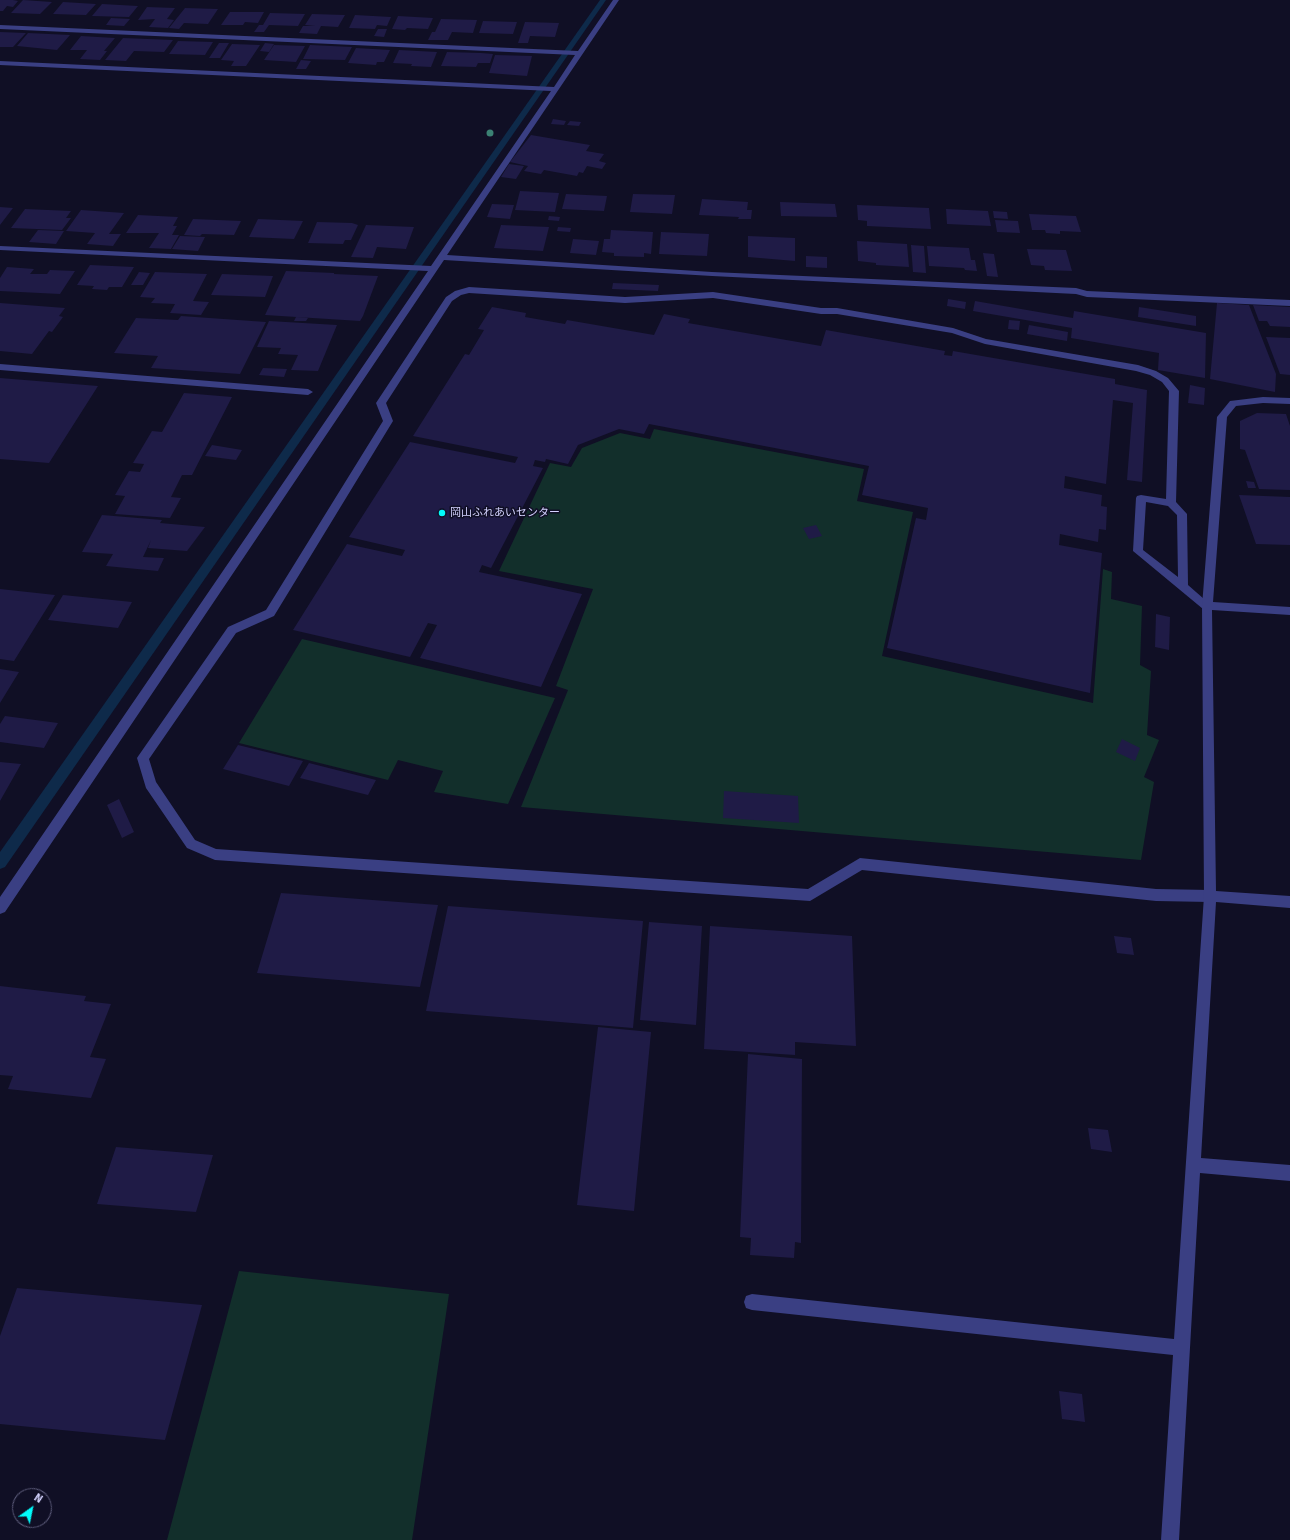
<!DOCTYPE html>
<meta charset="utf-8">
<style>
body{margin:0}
#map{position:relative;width:1290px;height:1540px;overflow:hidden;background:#100f25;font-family:Signika,sans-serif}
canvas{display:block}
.north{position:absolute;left:12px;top:1488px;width:40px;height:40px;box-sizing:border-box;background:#100f25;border:1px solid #5e5d7c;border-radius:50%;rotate:33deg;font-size:11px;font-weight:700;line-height:16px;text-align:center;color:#d4d3ff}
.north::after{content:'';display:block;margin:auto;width:14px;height:18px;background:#02fbfb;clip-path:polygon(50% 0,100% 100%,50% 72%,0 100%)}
</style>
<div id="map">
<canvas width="1290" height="1540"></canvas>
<div class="north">N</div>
</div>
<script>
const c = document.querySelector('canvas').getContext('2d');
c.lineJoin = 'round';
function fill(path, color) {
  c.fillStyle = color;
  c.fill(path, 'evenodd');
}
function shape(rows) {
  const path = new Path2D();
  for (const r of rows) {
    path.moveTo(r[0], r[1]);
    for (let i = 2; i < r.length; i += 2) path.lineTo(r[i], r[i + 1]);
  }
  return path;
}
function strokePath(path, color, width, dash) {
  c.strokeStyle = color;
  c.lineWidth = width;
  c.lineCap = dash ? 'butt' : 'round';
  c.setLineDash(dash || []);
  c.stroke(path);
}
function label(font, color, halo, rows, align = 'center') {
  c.font = font + ' Signika,"Noto Sans JP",sans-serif';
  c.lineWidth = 3;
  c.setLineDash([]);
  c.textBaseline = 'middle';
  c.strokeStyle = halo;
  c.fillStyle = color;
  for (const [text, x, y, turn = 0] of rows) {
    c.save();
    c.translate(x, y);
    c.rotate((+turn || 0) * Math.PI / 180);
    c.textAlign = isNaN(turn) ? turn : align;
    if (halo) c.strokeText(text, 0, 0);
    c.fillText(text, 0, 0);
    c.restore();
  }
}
fill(shape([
 [654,429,864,469,857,501,913,512,882,656,1093,703,1103,569,1112,572,1111,599,1142,606,1140,665,1151,671,1147,735,1159,740,1144,777,1154,782,1141,860,521,807,568,690,556,686,593,589,499,571,550,463,571,467,582,448,620,433,650,439],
 [302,639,555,698,508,804,434,792,443,771,398,760,388,780,239,743],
 [239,1271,449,1294,412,1540,167,1540]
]), '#122f2b');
fill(shape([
 [600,0,606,0,5,867,0,869,0,852,600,0]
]), '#0e2a4a');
fill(shape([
 [0,0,13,0,18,1,13,7,7,6,3,11,0,11],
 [23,0,52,2,40,14,11,13],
 [63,2,96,4,86,15,53,14],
 [102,4,138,6,129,17,92,16],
 [147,7,175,8,167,19,174,20,168,28,149,27,155,19,138,20],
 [185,8,218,9,208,24,184,23,179,29,169,28],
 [230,12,264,12,258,23,245,22,243,25,221,25],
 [270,13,305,14,298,26,269,25,264,32,254,32,259,25,263,25],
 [312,14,345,15,338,27,321,26,317,34,299,33,303,26,315,26,305,25],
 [355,15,391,17,387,26,377,25,375,29,349,28],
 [398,16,433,18,428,29,407,28,405,30,392,29],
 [111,18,130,19,124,26,106,25],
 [441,19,477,20,473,33,452,32,448,40,428,40,432,32,435,32],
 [483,21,517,22,513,34,479,33],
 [525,22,559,23,555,37,530,36,528,43,518,43],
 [378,29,387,29,384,37,374,36],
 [0,32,26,33,13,47,0,47],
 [28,33,70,35,57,50,17,46],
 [81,36,115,38,104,51,107,51,100,60,80,59,87,50,70,50],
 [123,38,173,40,164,52,134,51,126,61,105,60],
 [178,41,213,42,205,55,169,54],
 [219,43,229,43,220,58,209,58],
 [265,43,274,44,269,52,260,51],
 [232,44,260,45,246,66,231,66,234,61,221,60],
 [274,45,305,46,296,62,264,60],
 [310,45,352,47,345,60,303,59],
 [356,48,390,50,384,62,377,62,376,65,348,63],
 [399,50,437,52,431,67,411,66,412,64,393,63],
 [447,52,481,53,493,54,490,63,478,63,476,67,441,66],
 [495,55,532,56,527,76,489,73],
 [301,60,311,61,306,69,296,69],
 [553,119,566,121,564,125,551,124],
 [570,121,581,122,579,126,567,125],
 [531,135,590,145,586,151,604,154,599,161,606,163,602,169,587,166,583,173,579,172,577,176,544,170,541,174,524,171,528,166,510,162],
 [509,164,524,166,516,179,501,177],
 [520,191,559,193,555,212,515,210],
 [566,194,607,196,604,211,562,209],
 [633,194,675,195,672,214,630,212],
 [702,199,748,202,747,210,752,210,751,219,738,219,739,217,699,215],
 [780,202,835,204,837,217,781,216],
 [492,204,514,205,510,219,487,217],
 [857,205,929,208,931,229,867,226,867,221,858,220],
 [0,207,13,208,0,225],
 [25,209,71,211,66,218,71,218,62,230,11,228],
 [946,209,988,211,991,226,947,224],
 [81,210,124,213,109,234,121,234,113,246,87,244,95,233,66,231],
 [993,211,1007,212,1008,219,994,218],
 [1029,214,1076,216,1081,232,1060,231,1060,234,1046,233,1045,230,1032,230],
 [138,215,178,217,173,226,177,226,172,235,179,235,171,249,149,248,159,233,126,233],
 [549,216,560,217,559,221,548,220],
 [193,219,241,221,234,235,202,234,200,236,184,235],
 [258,219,303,221,294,239,249,237],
 [995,220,1018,221,1020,233,997,232],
 [317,222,352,223,358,225,351,240,345,240,343,244,308,243],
 [366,225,414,227,406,249,377,247,373,258,351,257],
 [501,225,549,227,543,251,494,248],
 [558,227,571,228,570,232,557,231],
 [38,230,64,231,56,244,29,242],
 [611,230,653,232,651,254,644,253,644,257,614,256,614,253,602,252,604,239,610,239],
 [661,232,709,234,707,256,659,254],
 [180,236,205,237,198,251,172,249],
 [748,236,795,238,795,261,748,257],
 [573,239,599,241,596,255,570,253],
 [857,241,907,244,909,267,876,265,876,263,858,261],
 [911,245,924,246,926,273,913,272],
 [927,246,969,248,971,260,975,260,977,271,965,270,964,268,929,266],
 [1027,249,1066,250,1072,271,1045,270,1044,266,1031,265],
 [983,253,994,254,998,277,987,276],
 [806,256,827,257,827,268,806,267],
 [90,265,134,267,122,287,109,287,107,290,92,289,94,286,77,285],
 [7,267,34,269,30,274,47,274,50,270,75,271,60,294,0,291,0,278],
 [286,271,334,273,334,274,378,276,363,316,360,321,265,315],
 [139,272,150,273,143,285,131,285],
 [155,272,207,274,193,301,209,302,201,315,170,313,175,304,151,303,155,298,140,297],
 [222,274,273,276,265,297,211,295],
 [613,283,659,285,658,291,612,289],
 [948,299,966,302,965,309,947,306],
 [975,301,1073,318,1074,311,1206,333,1205,378,1158,370,1159,353,1071,338,1072,328,973,311],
 [0,303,65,308,59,316,63,317,52,332,49,331,32,354,0,351],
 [1217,303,1249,305,1276,374,1275,392,1210,379],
 [1253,305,1290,307,1290,327,1270,326,1267,321,1259,321],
 [492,307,526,313,525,317,565,324,567,320,654,335,664,314,690,319,688,323,821,346,826,330,945,351,944,355,952,356,953,351,1115,379,1115,384,1147,390,1142,482,1127,480,1133,403,1113,400,1106,484,1065,476,1064,488,1102,495,1101,506,1107,507,1106,530,1099,529,1098,542,1060,534,1059,545,1102,553,1090,693,887,648,916,518,926,520,928,508,862,495,869,466,649,424,644,434,619,429,578,445,568,464,546,459,545,462,535,460,533,466,543,468,491,568,482,565,479,572,582,594,541,687,420,658,437,625,428,623,410,657,293,630,347,544,402,556,405,550,349,537,410,442,515,463,518,457,413,436,465,354,469,355,484,330,478,329],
 [1139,307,1196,316,1196,326,1138,317],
 [181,316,266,322,240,374,151,368,158,356,114,353,136,318,178,320],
 [296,317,308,318,306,321,294,321],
 [1009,320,1020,321,1019,330,1008,329],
 [269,321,337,325,318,371,291,370,298,355,278,354,281,348,257,347],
 [1029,325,1068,332,1067,341,1027,334],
 [1266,337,1290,338,1290,375,1280,374],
 [263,368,287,369,284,377,259,375],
 [0,378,98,386,49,463,0,459],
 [1190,385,1205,388,1204,405,1188,403],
 [184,393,232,397,192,475,182,475,171,497,181,498,170,518,115,514,125,496,115,495,129,471,140,472,144,464,133,463,152,431,162,432],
 [1257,413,1286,414,1290,426,1290,490,1259,489,1245,450,1240,449,1240,421],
 [212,445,242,450,236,460,205,456],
 [1246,481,1254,482,1256,488,1248,488],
 [1239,495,1290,497,1290,545,1256,544],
 [102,515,162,520,160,523,205,527,187,551,148,548,151,540,143,557,164,558,158,571,106,566,113,554,82,552],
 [816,525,822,536,809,539,803,528],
 [0,589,55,595,14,661,0,659],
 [63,595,132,602,118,628,48,620],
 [1156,614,1170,617,1169,650,1155,647],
 [0,669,19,672,0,703],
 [5,716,58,723,44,748,0,742,0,724],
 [1122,739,1140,748,1135,761,1116,752],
 [238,745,303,761,289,786,223,769],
 [0,762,21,764,0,801],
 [309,763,376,780,368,795,300,778],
 [724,791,798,796,799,823,723,818],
 [119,799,134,832,122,838,107,805],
 [281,893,438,905,420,987,257,973],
 [448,906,643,921,633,1028,426,1011],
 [649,922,702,926,696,1025,640,1020],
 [710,926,852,936,856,1046,795,1042,795,1055,704,1049],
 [1114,936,1131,938,1134,955,1117,953],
 [0,986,86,996,84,1001,111,1004,90,1057,106,1059,91,1098,8,1089,13,1076,0,1075],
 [598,1027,651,1032,634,1211,577,1205],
 [748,1054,802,1059,801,1243,795,1242,794,1258,750,1255,751,1238,740,1237],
 [1088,1128,1108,1130,1112,1152,1091,1149],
 [116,1147,213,1155,196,1212,97,1204],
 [17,1288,202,1305,165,1440,0,1424,0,1336],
 [1059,1391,1082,1394,1085,1422,1062,1419]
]), '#1f1b46');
fill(shape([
 [469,287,625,297,713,292,821,308,837,308,953,328,986,339,1138,365,1156,371,1168,378,1179,391,1176,502,1187,514,1188,585,1212,606,1211,609,1203,609,1133,551,1136,498,1137,496,1141,495,1166,499,1169,391,1162,382,1150,375,1136,371,985,344,952,333,837,314,821,314,713,298,625,303,469,293,461,295,452,301,386,403,393,421,274,616,236,633,149,759,156,782,195,840,216,849,808,889,860,858,1156,889,1210,890,1215,892,1216,896,1215,900,1210,902,1156,901,862,870,810,901,215,860,187,848,146,788,137,758,139,755,228,627,266,610,383,421,376,403,446,297,455,291,469,287],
 [1146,502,1168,506,1177,515,1178,577,1143,550,1146,502]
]), '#3a3f83');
fill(shape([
 [613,0,619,0,447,255,712,272,1076,288,1087,291,1290,300,1290,306,1087,297,1076,294,712,276,444,260,5,912,0,914,0,897,428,271,0,250,0,246,431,266,551,91,0,65,0,61,554,87,575,55,0,29,0,25,578,51,613,0],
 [0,364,308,389,313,392,308,395,0,370,0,364],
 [1263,397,1290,398,1290,404,1263,403,1236,406,1227,417,1213,602,1290,607,1290,615,1212,610,1216,891,1290,896,1290,908,1216,902,1201,1158,1290,1165,1290,1181,1200,1173,1179,1540,1161,1540,1173,1355,752,1310,746,1308,744,1302,746,1296,752,1294,1174,1339,1204,896,1202,606,1217,417,1230,401,1263,397]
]), '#3a3f83');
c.fillStyle = '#3b8173';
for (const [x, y] of [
 [490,133]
]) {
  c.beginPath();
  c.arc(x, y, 3.5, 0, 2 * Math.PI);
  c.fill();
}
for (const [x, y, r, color] of [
 [442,513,4,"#02fbfb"]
]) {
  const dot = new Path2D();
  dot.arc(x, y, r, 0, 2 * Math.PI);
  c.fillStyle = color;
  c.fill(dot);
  strokePath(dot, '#100f25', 1.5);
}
label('11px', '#d4d3ff', '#100f25', [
 ["岡山ふれあいセンター",450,513]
], 'left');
</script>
